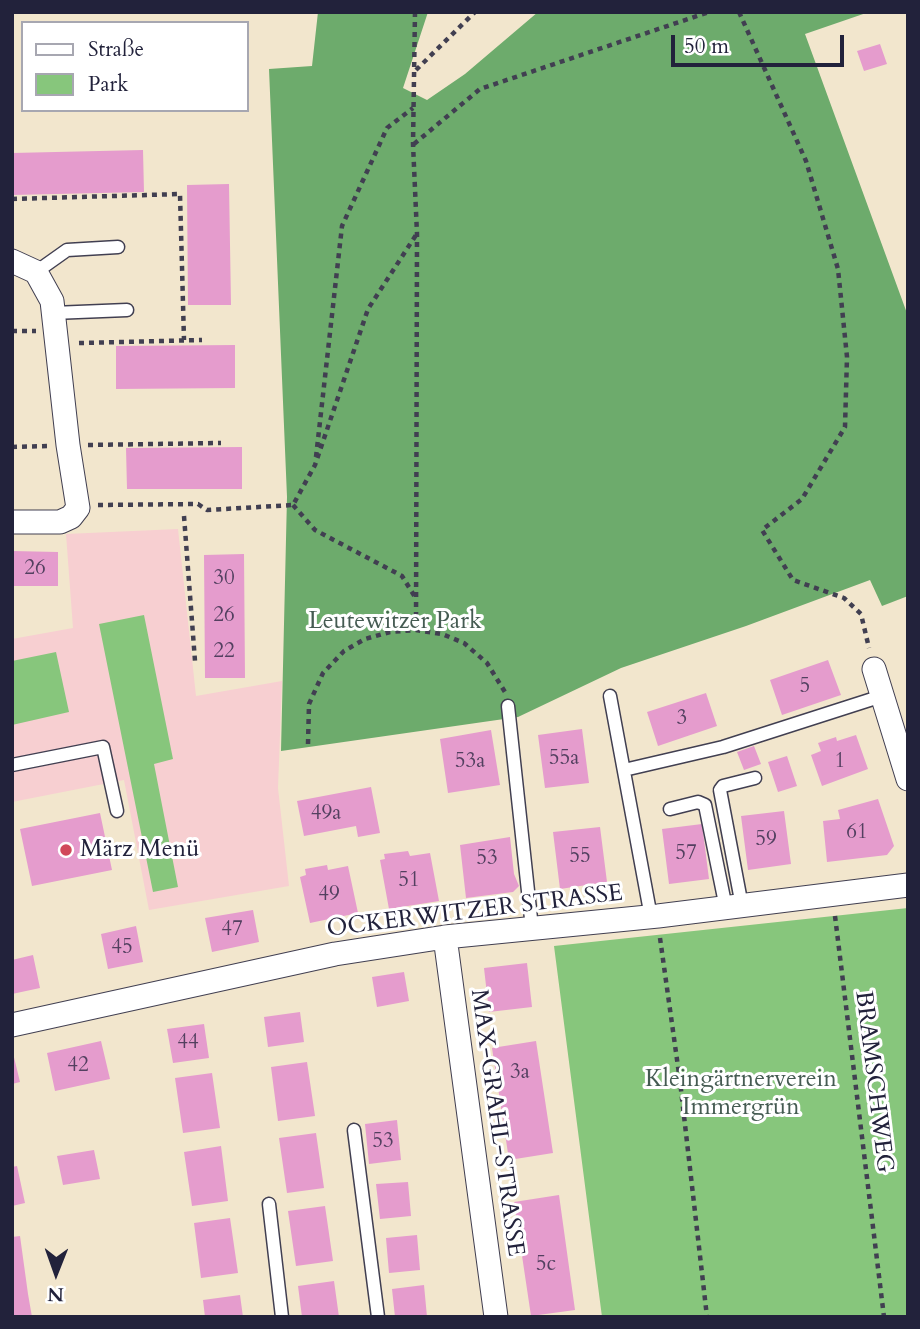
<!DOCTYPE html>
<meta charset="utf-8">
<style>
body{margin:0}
#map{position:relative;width:920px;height:1329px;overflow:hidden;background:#f2e6cd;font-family:Cardo,serif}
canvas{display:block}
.frame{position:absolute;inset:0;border:14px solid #22223b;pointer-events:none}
.legend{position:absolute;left:21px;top:21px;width:228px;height:91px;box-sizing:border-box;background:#fff;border:2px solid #a7a7b1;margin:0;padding:9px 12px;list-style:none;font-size:21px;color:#22223b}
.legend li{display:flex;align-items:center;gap:14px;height:35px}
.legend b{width:35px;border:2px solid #a7a7b1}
.north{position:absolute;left:21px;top:1238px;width:70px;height:70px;-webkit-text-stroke:5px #fff;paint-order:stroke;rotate:181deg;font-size:19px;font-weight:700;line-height:28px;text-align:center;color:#22223b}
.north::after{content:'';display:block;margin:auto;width:24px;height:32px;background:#22223b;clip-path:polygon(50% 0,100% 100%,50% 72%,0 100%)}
.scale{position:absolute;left:671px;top:35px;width:173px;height:32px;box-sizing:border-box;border:4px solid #22223b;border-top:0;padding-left:9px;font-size:21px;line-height:24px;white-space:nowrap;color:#22223b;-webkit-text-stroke:5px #fff;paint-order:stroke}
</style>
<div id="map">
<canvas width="920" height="1329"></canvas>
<div class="frame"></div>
<ul class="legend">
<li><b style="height:9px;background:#fff"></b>Straße</li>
<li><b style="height:19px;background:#87c67c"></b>Park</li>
</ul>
<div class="north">N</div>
<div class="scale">50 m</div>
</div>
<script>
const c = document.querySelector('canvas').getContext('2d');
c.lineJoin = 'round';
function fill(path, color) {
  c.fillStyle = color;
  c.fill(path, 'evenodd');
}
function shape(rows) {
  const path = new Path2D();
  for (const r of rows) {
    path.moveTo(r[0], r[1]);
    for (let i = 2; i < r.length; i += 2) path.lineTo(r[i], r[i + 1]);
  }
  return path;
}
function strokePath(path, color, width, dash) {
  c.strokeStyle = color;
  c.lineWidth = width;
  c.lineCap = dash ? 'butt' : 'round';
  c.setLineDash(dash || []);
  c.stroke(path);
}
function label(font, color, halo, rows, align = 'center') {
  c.font = font + ' Cardo,serif';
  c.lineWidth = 6;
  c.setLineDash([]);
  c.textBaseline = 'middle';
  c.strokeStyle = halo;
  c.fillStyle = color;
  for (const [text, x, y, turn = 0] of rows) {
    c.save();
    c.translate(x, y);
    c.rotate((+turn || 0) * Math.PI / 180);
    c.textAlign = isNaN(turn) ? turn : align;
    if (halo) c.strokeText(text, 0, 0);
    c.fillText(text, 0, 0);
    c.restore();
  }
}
fill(shape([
 [178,529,196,696,282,681,278,788,289,886,149,910,124,780,12,802,12,639,73,628,66,534]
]), '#f7cfd1');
fill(shape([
 [144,615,173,759,154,764,178,887,153,892,99,624],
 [56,652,69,712,12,725,12,661],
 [908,908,908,1317,602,1317,554,946]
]), '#87c67c');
fill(shape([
 [318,12,428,12,403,88,427,100,465,74,538,12,869,12,805,34,908,316,908,596,882,606,870,580,746,626,621,668,518,717,281,751,287,497,269,69,312,66]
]), '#6dab6c');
fill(shape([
 [880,44,887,64,864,71,857,51],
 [143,150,144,192,12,195,12,153],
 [229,184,231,305,188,305,187,185],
 [235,345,235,388,116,389,116,346],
 [242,447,242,489,127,489,126,448],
 [12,551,58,552,58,586,12,586],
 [244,554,245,678,205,678,204,555],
 [828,660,841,695,782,715,770,680],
 [706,693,717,726,658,746,647,712],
 [582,729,589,783,545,788,538,735],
 [491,730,500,785,448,793,440,739],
 [856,735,868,769,822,786,811,755,821,751,818,743,836,737,837,741],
 [754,746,761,764,744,770,737,752],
 [787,756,797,786,778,792,768,762],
 [371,787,380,833,358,837,356,826,304,836,297,801],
 [878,799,894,846,887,855,827,862,823,821,840,819,838,810],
 [784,811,791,864,748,870,741,816],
 [100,813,112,870,32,886,20,829],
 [702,824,709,879,669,884,662,829],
 [600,827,607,882,560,889,553,832],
 [510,837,514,874,519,886,513,892,466,898,460,845],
 [408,851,410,856,430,853,439,901,389,909,380,860,385,859,384,854],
 [327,865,328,870,348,866,358,913,310,923,300,877,306,875,305,869],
 [253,910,259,942,212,952,205,918],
 [136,926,143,962,108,969,101,934],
 [33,955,40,988,12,994,12,960],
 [527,963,532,1007,489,1012,484,968],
 [404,972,409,1001,377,1007,372,977],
 [300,1012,304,1042,268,1047,264,1017],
 [204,1024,209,1058,173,1063,167,1029],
 [101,1041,110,1079,55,1091,47,1053],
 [536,1041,553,1153,509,1160,492,1048],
 [12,1049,20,1082,12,1084],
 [307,1062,315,1116,278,1121,271,1067],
 [212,1073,220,1128,183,1133,175,1078],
 [397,1120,401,1160,369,1164,365,1124],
 [316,1133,324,1188,287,1193,279,1138],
 [221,1146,228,1201,192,1206,184,1152],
 [94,1150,100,1179,63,1185,57,1156],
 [17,1166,25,1203,12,1206,12,1167],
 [408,1182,411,1216,380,1219,376,1184],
 [559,1195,575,1310,531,1316,514,1202],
 [325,1206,333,1261,296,1266,288,1211],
 [230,1218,238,1273,201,1278,194,1223],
 [417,1235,420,1270,389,1273,386,1238],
 [20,1236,28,1294,32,1317,12,1317,12,1237],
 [334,1281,339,1317,302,1317,298,1286],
 [424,1285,427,1317,395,1317,392,1289],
 [240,1295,243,1317,205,1317,203,1300]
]), '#e59ccd');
const lane = shape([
 [36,272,67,250,118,247],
 [53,313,127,310],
 [610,696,651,917],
 [508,706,532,928],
 [12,765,103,747,117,811],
 [624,770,723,747,882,696],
 [670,809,698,802,705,805,726,908],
 [742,906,720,790,723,786,755,778],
 [354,1130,378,1317],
 [269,1204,282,1317]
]);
const street = shape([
 [12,261,36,272,52,301,68,445,78,508,71,517,60,522,12,522],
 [874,669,908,779],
 [445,937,496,1317],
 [12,1025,335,954,445,937,658,916,908,885]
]);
strokePath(lane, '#413f51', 15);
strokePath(street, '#413f51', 25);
strokePath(shape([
 [415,12,413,144,417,234,416,630],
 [739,12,806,161,838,269,847,357,845,427,802,499,762,530,793,580,844,598,861,614,869,648],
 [416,70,475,12],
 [414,144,480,89,709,12],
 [12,199,180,194,184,340],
 [12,331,36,331],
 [79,343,202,340],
 [88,445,221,443],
 [12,447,48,446],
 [316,457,342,226,387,128,413,108],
 [98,505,198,504,207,510,293,505,315,465,368,309,416,235],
 [293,505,315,530,402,576,415,597],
 [184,516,195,661],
 [308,744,309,704,323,673,344,651,365,639,390,632,416,630,442,634,464,643,487,663,505,692],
 [835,916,884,1317],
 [660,938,680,1081,707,1317]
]), '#413f51', 4.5, [5, 5]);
strokePath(lane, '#fff', 12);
strokePath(street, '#fff', 23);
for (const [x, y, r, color] of [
 [66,850,7,"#d1495b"]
]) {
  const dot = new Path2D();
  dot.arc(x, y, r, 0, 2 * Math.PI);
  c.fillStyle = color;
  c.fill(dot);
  strokePath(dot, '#fff', 2.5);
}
label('21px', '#534060', null, [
 ["26",35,569],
 ["30",224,579],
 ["26",224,616],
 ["22",224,652],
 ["5",805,687],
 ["3",682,719],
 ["55a",564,759],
 ["53a",470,762],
 ["1",840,762],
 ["49a",326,814],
 ["61",857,833],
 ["59",766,840],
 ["57",686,854],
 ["55",580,857],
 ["53",487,859],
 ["51",409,881],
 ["49",329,895],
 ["47",232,930],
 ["45",122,948],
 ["44",188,1043],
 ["42",78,1066],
 ["3a",520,1073],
 ["53",383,1142],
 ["5c",546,1265]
]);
label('24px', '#455b52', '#fff', [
 ["Leutewitzer Park",395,622],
 ["Kleingärtnerverein",741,1080],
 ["Immergrün",741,1108]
]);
label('24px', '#22223b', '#fff', [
 ["März Menü",80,850]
], 'left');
label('24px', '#22223b', '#fff', [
 ["OCKERWITZER STRASSE",475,912,-7],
 ["BRAMSCHWEG",873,1082,83],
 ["MAX-GRAHL-STRASSE",496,1123,82]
]);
</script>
